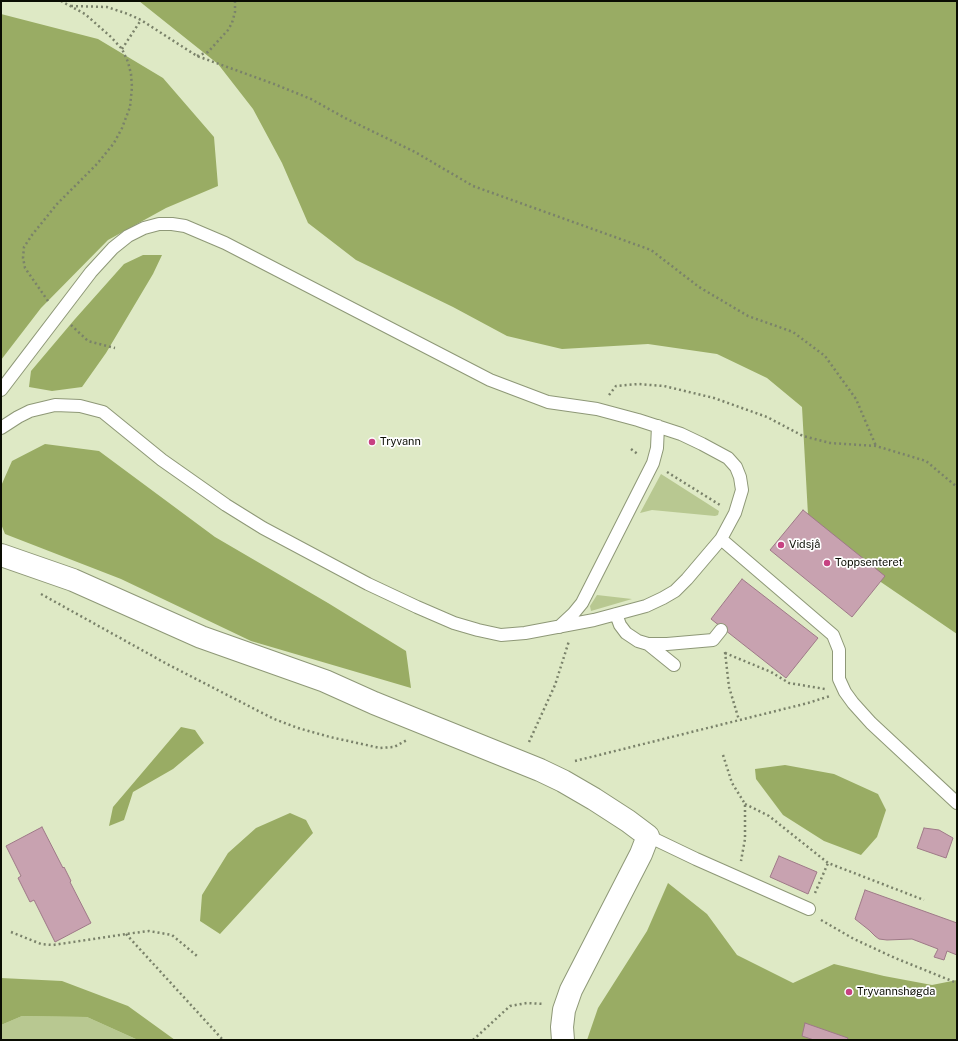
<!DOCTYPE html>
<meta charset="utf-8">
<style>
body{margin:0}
#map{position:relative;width:958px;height:1041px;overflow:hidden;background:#dee9c5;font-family:"Public Sans",sans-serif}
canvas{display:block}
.frame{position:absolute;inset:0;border:2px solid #0a0d03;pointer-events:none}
</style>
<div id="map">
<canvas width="958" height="1041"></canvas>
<div class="frame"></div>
</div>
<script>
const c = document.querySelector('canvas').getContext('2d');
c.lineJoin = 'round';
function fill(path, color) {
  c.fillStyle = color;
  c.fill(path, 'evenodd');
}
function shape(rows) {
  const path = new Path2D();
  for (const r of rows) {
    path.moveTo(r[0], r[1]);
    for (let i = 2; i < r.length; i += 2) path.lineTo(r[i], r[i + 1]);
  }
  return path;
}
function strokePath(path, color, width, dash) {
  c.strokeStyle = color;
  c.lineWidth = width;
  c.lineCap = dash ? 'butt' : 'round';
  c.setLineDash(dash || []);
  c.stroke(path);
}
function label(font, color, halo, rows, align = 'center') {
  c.font = font + ' "Public Sans",sans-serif';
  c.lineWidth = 3.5;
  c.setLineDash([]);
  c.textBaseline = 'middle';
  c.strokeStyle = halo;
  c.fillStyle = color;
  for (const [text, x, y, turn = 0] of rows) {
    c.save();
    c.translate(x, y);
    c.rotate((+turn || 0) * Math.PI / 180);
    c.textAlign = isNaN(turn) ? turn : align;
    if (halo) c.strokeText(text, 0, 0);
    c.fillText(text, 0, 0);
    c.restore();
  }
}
fill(shape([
 [661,474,719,511,718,515,715,516,652,510,640,513],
 [597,595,632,599,591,611,590,606],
 [22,1016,87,1017,138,1040,1,1040,1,1025]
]), '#b8c891');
fill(shape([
 [139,1,957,1,957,634,809,533,802,407,767,378,717,354,648,344,562,349,507,336,453,307,356,260,308,223,282,163,253,109,218,64],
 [1,14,98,39,163,78,214,137,218,186,166,208,108,240,41,308,1,360],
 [143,255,162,255,153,274,106,353,82,387,52,391,29,387,31,371,75,319,124,264],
 [45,444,99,451,215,537,328,603,406,651,411,688,251,641,121,579,5,534,1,524,1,486,12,461],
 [181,727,195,730,204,743,173,769,133,792,124,820,109,826,113,807],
 [785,765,834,774,878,794,886,810,877,837,861,855,824,841,783,815,756,779,755,769],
 [290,813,306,820,313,833,220,934,200,921,202,895,228,853,256,828],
 [668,883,707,914,737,955,793,983,834,964,884,976,932,985,957,980,957,1040,587,1040,598,1008,647,931],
 [1,978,62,981,128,1006,175,1040,138,1040,87,1017,22,1016,1,1025]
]), '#99ac64');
const building = shape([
 [803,510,885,576,852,617,770,550,803,510],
 [742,579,818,638,786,678,711,619,742,579],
 [42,827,63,868,64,867,71,881,70,882,91,923,55,942,34,900,30,902,18,878,21,876,6,846,42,827],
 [924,828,939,830,953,838,946,858,917,848,924,828],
 [779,856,817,872,808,894,770,877,779,856],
 [865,890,957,923,957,955,947,951,944,960,934,957,938,949,912,939,887,940,879,939,875,936,869,930,855,919,865,890],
 [805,1023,848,1038,847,1040,814,1040,802,1036,805,1023]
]);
fill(building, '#c8a2b0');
strokePath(building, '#9e7987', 1);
const lane = shape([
 [1,390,91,272,113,248,128,236,144,228,159,224,172,224,185,226,225,243,490,380,548,402,597,409,638,420,681,434,702,444,728,458,736,467,740,477,742,490,735,513,721,539,687,579,675,591,663,598,646,606,594,620,525,633,501,635,478,630,454,623,417,607,368,584,263,528,226,505,162,460,103,412,80,406,55,405,30,411,18,417,1,428],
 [721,539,833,635,839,650,839,679,845,692,853,703,871,723,957,803],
 [616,614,620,625,626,633,638,641,648,644,667,644,713,640,721,630],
 [559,627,573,614,582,603,653,463,657,448,658,426],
 [648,644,674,665],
 [648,836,696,859,809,909]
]);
const street = shape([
 [1,555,73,580,201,637,325,681,374,703,540,770,563,781,594,799,628,821,648,836,641,854,571,990,564,1010,562,1027,563,1040]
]);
strokePath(lane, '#8e9877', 14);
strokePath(street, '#8e9877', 24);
strokePath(shape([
 [71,6,107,7,128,14,141,20,197,56,274,84,311,99,345,118,415,152,473,186,651,250,699,287,748,316,793,332,825,356,856,399,876,446],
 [122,49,141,20],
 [197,56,208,52,228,30,232,23,235,12,235,1],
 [48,301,25,268,23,258,24,247,32,235,57,204,97,164,114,143,122,128,130,107,132,87,131,74,128,62,122,49,111,37,85,14,61,1],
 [71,325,88,341,115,348],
 [609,395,616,386,638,384,664,386,714,398,767,417,803,436,830,443,876,446,926,461,957,487],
 [631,449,639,455],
 [667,472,720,505],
 [41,594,167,664,274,719,298,728,330,737,380,748,394,747,407,740],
 [725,652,729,687,739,720],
 [725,653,771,672,789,683,825,689],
 [529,742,555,685,569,641],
 [723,755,732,783,745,804,745,839,741,861],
 [575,761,808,703,830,696],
 [745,804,769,816,828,863,924,900],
 [815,893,828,863],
 [821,920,854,939,895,958,957,983],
 [11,932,41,944,53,945,126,934,149,931,172,935,197,956],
 [126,934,223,1040],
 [473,1040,510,1006,527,1003,544,1004]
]), '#7a826a', 2.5, [2, 3]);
strokePath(lane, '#fff', 12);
strokePath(street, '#fff', 22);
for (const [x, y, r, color] of [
 [372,442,4,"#c74182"],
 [781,545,4,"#c74182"],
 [827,563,4,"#c74182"],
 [849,992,4,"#c74182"]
]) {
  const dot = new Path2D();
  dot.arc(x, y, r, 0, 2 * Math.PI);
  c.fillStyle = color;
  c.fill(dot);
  strokePath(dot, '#fff', 1.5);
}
label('11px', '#0a0d03', '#fff', [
 ["Tryvann",380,442],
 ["Vidsjå",789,545],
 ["Toppsenteret",835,563],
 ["Tryvannshøgda",857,992]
], 'left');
</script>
